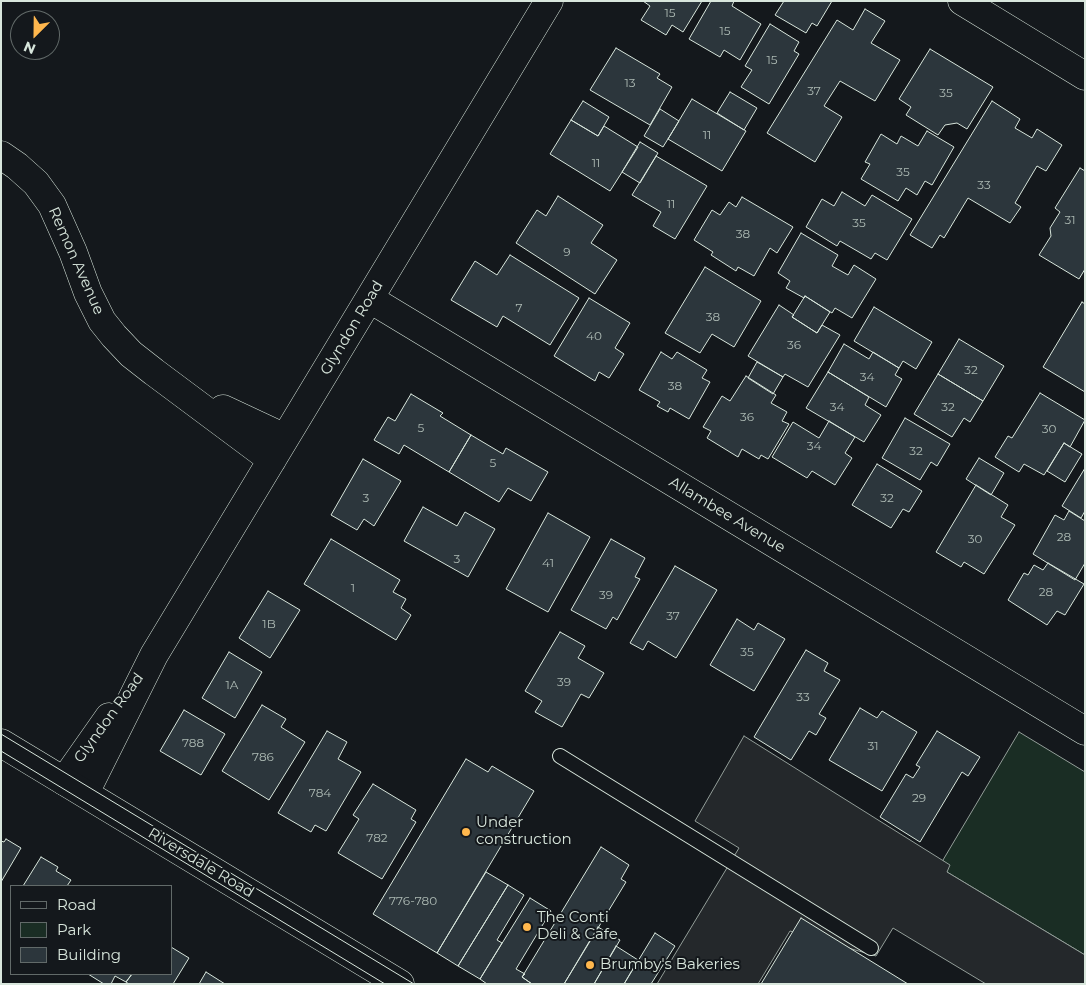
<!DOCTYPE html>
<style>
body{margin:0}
#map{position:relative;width:1086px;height:985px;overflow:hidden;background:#14181c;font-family:Montserrat,sans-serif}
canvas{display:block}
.frame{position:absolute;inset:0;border:2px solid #d8e6dc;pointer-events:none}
.legend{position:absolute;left:10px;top:885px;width:162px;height:90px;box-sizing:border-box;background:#14181c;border:1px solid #626a69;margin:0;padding:6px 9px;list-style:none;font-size:15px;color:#d8e6dc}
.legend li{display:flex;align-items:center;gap:10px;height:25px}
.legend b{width:25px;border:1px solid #626a69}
.north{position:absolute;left:10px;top:10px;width:50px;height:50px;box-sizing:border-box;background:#14181c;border:1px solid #626a69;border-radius:50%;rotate:203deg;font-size:14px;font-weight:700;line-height:20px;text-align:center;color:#d8e6dc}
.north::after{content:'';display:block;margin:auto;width:18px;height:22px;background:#ffb74d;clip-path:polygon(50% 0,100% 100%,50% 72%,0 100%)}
</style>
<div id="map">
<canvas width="1086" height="985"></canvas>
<div class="frame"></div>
<ul class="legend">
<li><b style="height:6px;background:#14181c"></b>Road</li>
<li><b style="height:14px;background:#1a2d24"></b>Park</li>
<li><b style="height:14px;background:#2c363c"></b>Building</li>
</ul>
<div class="north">N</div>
</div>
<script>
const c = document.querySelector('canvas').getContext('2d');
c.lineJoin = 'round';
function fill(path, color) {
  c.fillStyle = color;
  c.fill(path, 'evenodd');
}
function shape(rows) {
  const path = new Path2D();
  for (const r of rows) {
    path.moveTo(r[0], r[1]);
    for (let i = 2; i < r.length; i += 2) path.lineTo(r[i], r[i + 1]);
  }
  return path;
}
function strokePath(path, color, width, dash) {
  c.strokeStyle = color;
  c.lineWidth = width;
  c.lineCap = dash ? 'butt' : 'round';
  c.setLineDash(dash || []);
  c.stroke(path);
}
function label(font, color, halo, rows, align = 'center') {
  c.font = font + ' Montserrat,sans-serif';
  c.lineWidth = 4;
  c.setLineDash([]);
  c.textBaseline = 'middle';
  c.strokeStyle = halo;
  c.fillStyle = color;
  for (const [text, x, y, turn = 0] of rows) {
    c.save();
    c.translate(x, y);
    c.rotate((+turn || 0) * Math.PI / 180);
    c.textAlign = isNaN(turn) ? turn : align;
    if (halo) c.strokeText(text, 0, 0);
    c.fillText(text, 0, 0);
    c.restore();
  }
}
const green = shape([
 [1019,732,1085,772,1085,955,947,872,943,860,1019,732]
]);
fill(green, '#1a2d24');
strokePath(green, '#939e99', 1);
const parking = shape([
 [744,736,950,865,947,872,1085,955,1085,984,986,984,893,928,876,956,790,931,758,984,657,984,739,848,695,821,744,736]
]);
fill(parking, '#24282b');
strokePath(parking, '#939e99', 1);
const building = shape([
 [643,1,702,1,683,32,672,25,666,35,641,20,650,6,643,1],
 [711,1,734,1,732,6,761,24,740,60,724,50,720,57,689,39,711,1],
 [784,1,832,1,817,26,812,23,806,33,775,15,784,1],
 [865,9,885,21,871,43,900,60,875,101,840,81,824,106,842,117,815,162,767,133,837,20,853,30,865,9],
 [770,24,799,42,794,51,799,54,769,104,741,87,752,70,745,66,770,24],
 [616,48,660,74,657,78,672,87,650,125,590,90,616,48],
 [930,49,993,87,967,129,957,123,945,125,938,135,906,115,911,107,899,99,930,49],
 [730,92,757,108,744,130,717,113,730,92],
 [692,99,746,131,722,171,668,139,692,99],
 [583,101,609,117,598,136,571,120,583,101],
 [992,101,1020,119,1015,128,1032,138,1037,129,1062,145,1046,171,1037,166,1015,203,1021,207,1010,223,968,198,944,238,940,235,932,248,910,235,992,101],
 [660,109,679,121,663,147,644,136,660,109],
 [571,120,598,136,604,126,638,147,610,191,550,154,571,120],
 [927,131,954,147,932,185,925,181,917,195,906,188,898,201,861,179,870,164,865,162,881,134,897,144,901,136,918,146,927,131],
 [640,142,658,153,640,183,622,172,640,142],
 [656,156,707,186,675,239,653,226,661,212,632,195,656,156],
 [1080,168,1085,171,1085,269,1079,279,1039,255,1051,236,1050,228,1060,212,1055,208,1080,168],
 [842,192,865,206,872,195,912,219,887,260,875,253,871,259,840,241,837,246,806,227,822,199,834,206,842,192],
 [558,196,603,225,591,243,617,260,595,294,516,243,537,210,546,216,558,196],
 [742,197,793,227,777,253,770,248,754,276,738,267,736,271,711,255,713,252,694,240,712,210,720,215,729,202,736,207,742,197],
 [801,233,838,255,832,266,848,275,854,265,876,279,852,318,835,308,832,313,805,296,804,298,786,288,790,281,778,273,801,233],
 [510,255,579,298,550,345,503,316,497,327,451,300,475,261,497,275,510,255],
 [705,267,761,301,734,347,712,334,700,353,665,333,705,267],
 [805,296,830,312,817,333,792,317,805,296],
 [589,298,630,323,615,348,624,354,609,378,599,372,595,381,554,356,589,298],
 [1082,302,1085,304,1085,392,1043,367,1082,302],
 [779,305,794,315,792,317,817,333,822,325,840,335,808,387,785,374,783,377,748,356,779,305],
 [874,307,932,342,916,369,903,361,899,368,854,341,874,307],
 [959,339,1004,366,983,401,938,374,959,339],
 [844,344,869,359,873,352,899,368,895,375,902,379,886,407,828,372,844,344],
 [661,352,672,359,677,352,707,370,702,378,710,382,689,419,670,408,668,412,657,406,660,402,639,390,661,352],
 [757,362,783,377,773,394,748,378,757,362],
 [828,372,869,397,865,405,881,415,864,442,806,408,828,372],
 [938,374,983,401,970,422,964,418,952,437,914,414,938,374],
 [746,376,776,395,771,403,787,412,782,421,789,424,768,459,761,455,759,459,742,449,738,457,707,438,711,431,703,427,722,396,730,401,746,376],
 [1040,393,1085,420,1070,447,1064,443,1044,475,1024,464,1019,472,995,457,1008,436,1012,438,1040,393],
 [411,394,443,413,440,416,471,435,449,472,404,445,399,454,374,440,388,417,395,421,411,394],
 [905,418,950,444,937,466,931,462,920,480,882,458,905,418],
 [829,421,855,437,845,453,852,458,835,485,812,471,807,478,772,457,793,422,819,438,829,421],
 [471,435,503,454,506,448,548,472,531,501,508,488,499,502,449,472,471,435],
 [1064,443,1082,454,1065,482,1047,471,1064,443],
 [979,458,1004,473,991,495,966,479,979,458],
 [363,459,401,481,374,526,364,519,357,530,331,515,363,459],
 [877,464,922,491,909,512,903,509,891,528,852,505,877,464],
 [1085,468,1085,511,1081,518,1062,506,1085,468],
 [976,485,1008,505,1001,517,1015,525,984,574,964,562,961,567,936,552,976,485],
 [423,507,457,526,465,512,495,529,468,577,404,541,423,507],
 [1069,511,1085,521,1085,563,1075,580,1033,554,1055,515,1064,520,1069,511],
 [548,513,590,537,548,612,506,589,548,513],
 [331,539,400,580,393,592,406,599,401,608,411,615,396,640,304,584,331,539],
 [611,539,645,558,635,577,640,579,617,620,613,617,606,629,571,610,611,539],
 [1048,563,1084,584,1065,615,1057,611,1047,625,1008,600,1024,573,1028,575,1034,565,1043,570,1048,563],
 [675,566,717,590,676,658,648,641,643,650,630,643,675,566],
 [268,591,300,610,270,658,239,638,268,591],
 [737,619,754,630,758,623,785,639,754,691,710,665,737,619],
 [560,632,585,646,578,658,604,673,589,698,581,694,562,727,535,712,542,701,525,691,560,632],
 [806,650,828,663,824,671,840,680,819,714,826,718,816,735,809,731,791,760,754,737,806,650],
 [229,652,262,672,235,718,202,698,229,652],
 [262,705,286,719,281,727,305,742,269,800,222,771,262,705],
 [860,708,877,718,882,711,917,732,882,791,829,760,860,708],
 [184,710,225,734,201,775,160,751,184,710],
 [327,731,347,742,338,759,361,772,326,831,315,825,311,832,278,813,327,731],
 [937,731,980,757,968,776,962,772,920,842,880,817,906,774,913,778,920,767,916,765,937,731],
 [466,759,488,772,492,766,534,791,437,953,373,914,466,759],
 [373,784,416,810,411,819,416,822,382,879,338,853,359,819,353,815,373,784],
 [6,839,21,848,1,882,1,841,4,842,6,839],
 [601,847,629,865,621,879,626,882,564,984,532,984,522,977,601,847],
 [41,857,58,867,56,871,71,880,67,886,23,886,41,857],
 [486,872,508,885,458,966,437,953,486,872],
 [508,885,524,895,497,940,502,943,480,979,458,966,508,885],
 [530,898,551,911,516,969,525,974,522,977,532,984,487,984,480,979,530,898],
 [801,918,908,984,761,984,801,918],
 [598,927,620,940,594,984,564,984,598,927],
 [655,933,675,946,651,984,624,984,655,933],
 [616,946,638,960,624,984,594,984,616,946],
 [171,947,189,958,173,984,129,984,126,982,132,974,171,974,171,947],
 [206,972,225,984,199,984,206,972],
 [88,974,132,974,126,982,115,976,111,984,104,984,88,974]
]);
fill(building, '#2c363c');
strokePath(building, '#d8e6dc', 1);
const lane = shape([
 [560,756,871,948]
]);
const street = shape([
 [962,1,1085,76],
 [1,155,17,166,36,183,52,205,73,252,88,293,102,321,114,336,131,354,154,372,272,460],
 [370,299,1085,731],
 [223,409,285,438],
 [64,781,109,717],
 [85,793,154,655,549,1]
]);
const primary = shape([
 [1,743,400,984]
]);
strokePath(lane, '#d8e6dc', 16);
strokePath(street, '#d8e6dc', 29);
strokePath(primary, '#d8e6dc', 29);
strokePath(lane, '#14181c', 14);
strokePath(street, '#14181c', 28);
strokePath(primary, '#14181c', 28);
strokePath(shape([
 [1,734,414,984],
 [1,751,385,984]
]), '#d8e6dc', 1);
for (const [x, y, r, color] of [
 [466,832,5,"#ffb74d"],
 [527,927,5,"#ffb74d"],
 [590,965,5,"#ffb74d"]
]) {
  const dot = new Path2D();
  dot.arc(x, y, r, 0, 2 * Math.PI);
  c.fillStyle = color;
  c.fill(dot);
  strokePath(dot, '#14181c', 2);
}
label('12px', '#adbab4', null, [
 ["15",670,13],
 ["15",725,31],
 ["15",772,60],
 ["13",630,83],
 ["37",814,91],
 ["35",946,93],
 ["11",707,135],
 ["11",596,163],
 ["35",903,172],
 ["33",984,185],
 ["11",671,204],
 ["31",1070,220],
 ["35",859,223],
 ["38",743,234],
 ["9",567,252],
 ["7",519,308],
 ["38",713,317],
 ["40",594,336],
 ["36",794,345],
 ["32",971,370],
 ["34",867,377],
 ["38",675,386],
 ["34",837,407],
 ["32",948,407],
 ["36",747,417],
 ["5",421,428],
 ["30",1049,429],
 ["34",814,446],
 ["32",916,451],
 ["5",493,463],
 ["3",366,498],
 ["32",887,498],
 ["28",1064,537],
 ["30",975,539],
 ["3",457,559],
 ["41",548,563],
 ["1",353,588],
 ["28",1046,592],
 ["39",606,595],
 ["37",673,616],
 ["1B",269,624],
 ["35",747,652],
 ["39",564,682],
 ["1A",232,685],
 ["33",803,697],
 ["788",193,743],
 ["31",873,746],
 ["786",263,757],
 ["784",320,793],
 ["29",919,798],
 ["782",377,838],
 ["776-780",413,901]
]);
label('15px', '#d8e6dc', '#14181c', [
 ["Remon Avenue",76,261,66],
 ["Glyndon Road",352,328,-59],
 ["Allambee Avenue",727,515,31],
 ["Glyndon Road",109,718,-54],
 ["Riversdale Road",201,863,31]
]);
label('15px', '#d8e6dc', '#14181c', [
 ["Under",476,823],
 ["construction",476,840],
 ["The Conti",537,918],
 ["Deli & Cafe",537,935],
 ["Brumby's Bakeries",600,965]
], 'left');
</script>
